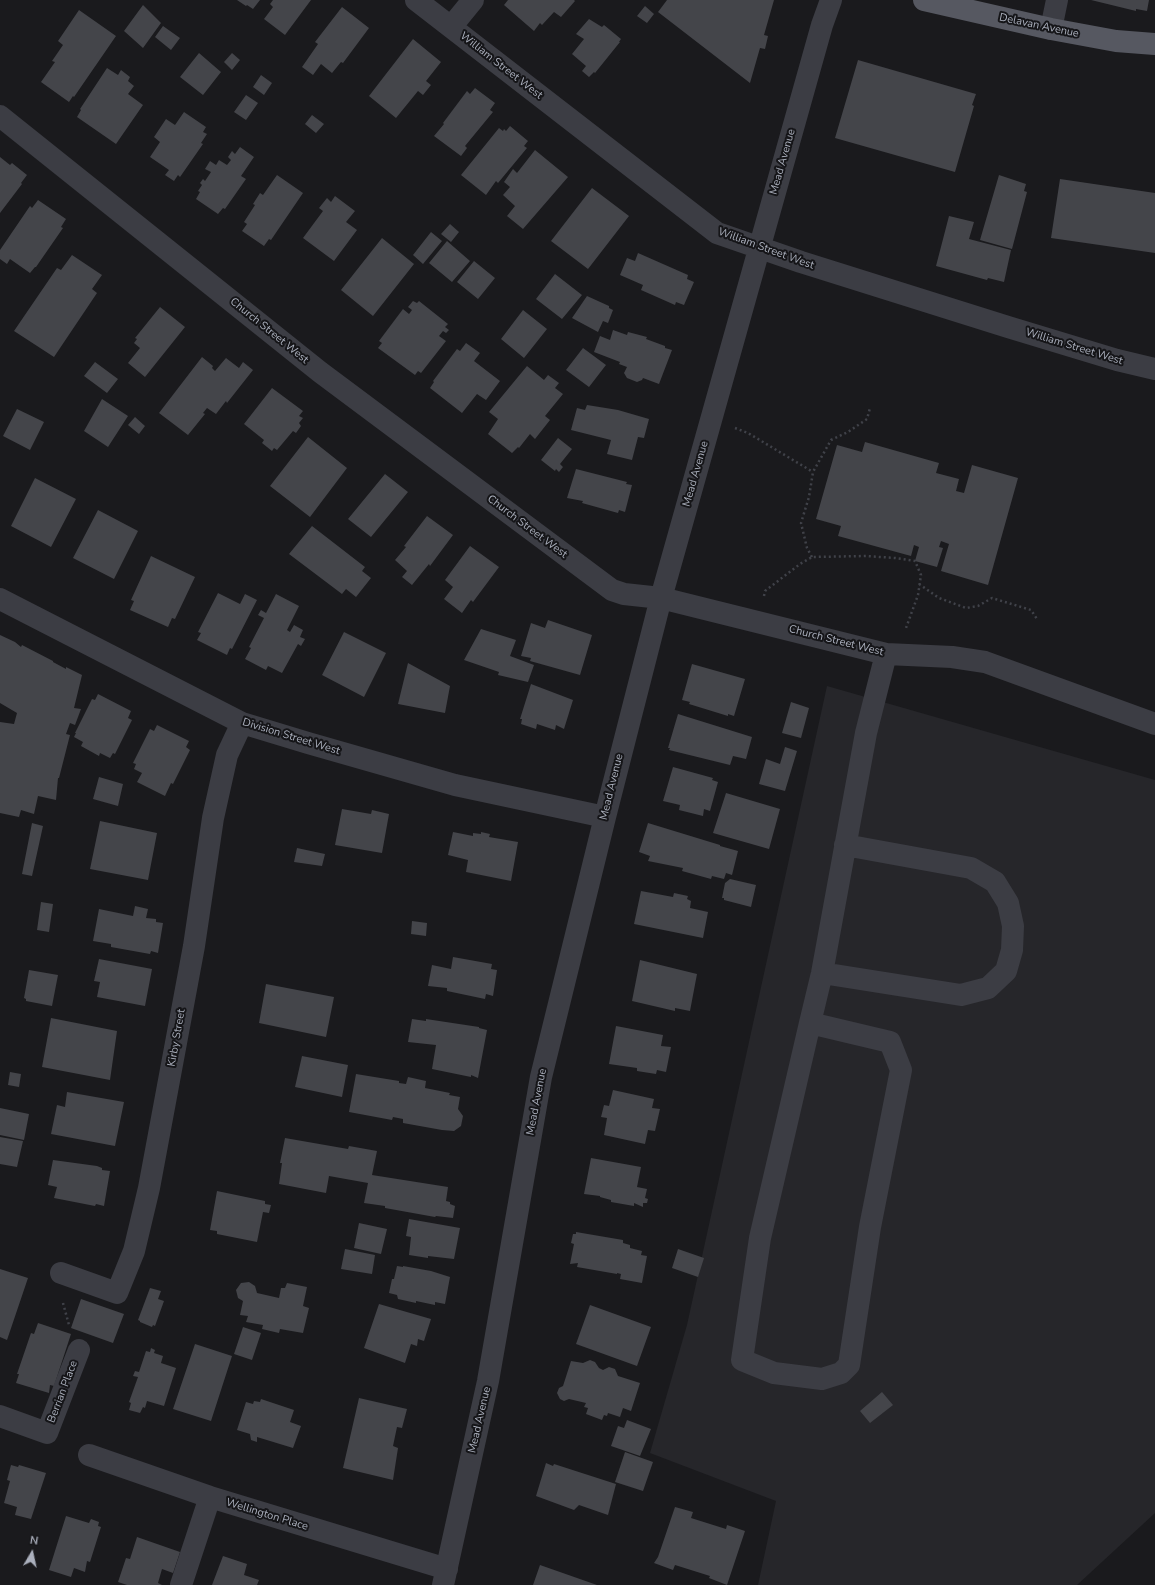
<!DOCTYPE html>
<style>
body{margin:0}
#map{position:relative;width:1155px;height:1585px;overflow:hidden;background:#1a1a1d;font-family:"Nunito Sans",sans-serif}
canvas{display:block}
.north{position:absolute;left:12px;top:1533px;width:40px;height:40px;-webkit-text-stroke:3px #151518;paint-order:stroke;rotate:9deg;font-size:11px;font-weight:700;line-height:16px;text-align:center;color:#abb0bd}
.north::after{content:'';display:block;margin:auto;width:14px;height:18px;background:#abb0bd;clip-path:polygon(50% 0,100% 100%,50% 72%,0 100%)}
</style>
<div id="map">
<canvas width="1155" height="1585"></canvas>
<div class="north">N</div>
</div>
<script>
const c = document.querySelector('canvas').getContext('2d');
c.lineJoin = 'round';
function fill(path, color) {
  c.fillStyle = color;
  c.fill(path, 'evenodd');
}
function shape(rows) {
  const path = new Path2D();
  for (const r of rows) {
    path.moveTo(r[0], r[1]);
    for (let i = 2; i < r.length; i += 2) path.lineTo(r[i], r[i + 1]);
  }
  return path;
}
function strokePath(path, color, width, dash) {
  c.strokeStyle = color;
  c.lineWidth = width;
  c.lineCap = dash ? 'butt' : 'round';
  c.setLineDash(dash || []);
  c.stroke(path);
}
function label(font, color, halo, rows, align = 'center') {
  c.font = font + ' "Nunito Sans",sans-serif';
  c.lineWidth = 4;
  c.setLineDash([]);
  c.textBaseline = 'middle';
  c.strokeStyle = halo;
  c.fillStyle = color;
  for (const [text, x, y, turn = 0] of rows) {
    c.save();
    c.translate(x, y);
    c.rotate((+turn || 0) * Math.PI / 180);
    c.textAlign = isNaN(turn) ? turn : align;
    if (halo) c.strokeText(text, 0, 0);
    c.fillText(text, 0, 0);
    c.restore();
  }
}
fill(shape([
 [827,686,1155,780,1155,1513,1077,1585,758,1585,776,1501,650,1453,687,1325]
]), '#26262a');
fill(shape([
 [237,0,260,0,253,9,247,5,246,6],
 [273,0,311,0,285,35,264,19,273,7,270,4],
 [508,0,574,0,575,1,561,17,554,12,542,25,540,23,534,31,504,5],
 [667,0,774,0,764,35,768,36,765,49,760,48,750,83,658,12],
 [1091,0,1149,0,1147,11,1136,9,1136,11],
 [143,5,161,23,143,48,124,31],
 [645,6,654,14,647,23,637,16],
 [342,7,369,28,343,63,341,62,332,73,321,64,313,75,302,67,318,44,315,42],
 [79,10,116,36,74,97,73,96,69,102,41,82,55,62,52,61,63,45,58,41],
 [589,19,602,27,604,25,621,39,619,42,620,42,595,73,594,72,589,77,582,71,586,66,572,54,584,39,576,34],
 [163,26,180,38,171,50,155,37],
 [413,39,441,62,426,81,431,85,423,95,418,91,396,118,369,96],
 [199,53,221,72,203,95,180,77],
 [232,53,240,60,232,70,224,62],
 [858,60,976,94,972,105,974,106,955,172,835,138],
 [107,68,118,75,121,70,130,77,128,81,134,86,128,94,143,105,116,144,77,117,81,110,80,109],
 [261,75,272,83,264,95,253,87],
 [475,88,495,103,490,110,493,112,465,146,467,148,461,156,434,136,444,124,443,123,467,91,470,94],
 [246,95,258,103,246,120,234,112],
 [184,112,206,127,203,132,207,134,201,143,203,144,180,177,178,175,174,181,165,175,169,170,150,157,160,142,154,137,166,119,175,125],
 [312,115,324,124,316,133,305,124],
 [510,126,528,141,524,146,527,148,498,183,496,181,486,195,461,175,499,128,503,131,504,129,506,131],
 [240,147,254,157,241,176,246,179,225,209,223,208,218,214,196,199,200,192,198,191,202,185,200,183,203,179,205,181,211,172,205,169,210,161,216,165,219,160,227,165,231,160,228,157,232,151,235,154],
 [535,150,568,177,523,229,507,216,515,206,503,195,510,187,504,182,513,169,517,173],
 [0,157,10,165,12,163,27,175,21,183,22,184,0,213],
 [277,175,303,193,271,240,269,239,264,246,242,231,247,224,244,222,255,205,253,204,260,193,263,195],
 [999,175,1026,184,1024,191,1027,192,1012,249,980,240],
 [1060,179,1155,193,1155,253,1051,238],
 [592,188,629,216,588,269,551,241],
 [335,196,355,211,346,222,357,230,334,261,303,238,323,211,319,208,327,198,331,202],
 [38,200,66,219,61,227,63,228,36,267,35,267,30,273,10,259,7,264,0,259,0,250,30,206,32,208],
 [949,216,974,222,969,239,1011,250,1004,282,988,278,987,280,936,266],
 [450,224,459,232,451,242,441,234],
 [431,232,442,241,423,264,413,255],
 [382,238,414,264,373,316,341,290],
 [447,241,470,261,452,282,429,263],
 [638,253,688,275,687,279,694,282,684,305,676,302,675,305,641,290,643,285,620,275,627,258,635,261],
 [72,255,102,275,92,289,97,293,54,357,14,331,57,268,61,270],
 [474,261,495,278,478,299,457,282],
 [555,274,582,295,562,319,536,299],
 [587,296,609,306,609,308,613,310,608,323,603,321,598,332,572,318],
 [413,301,417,303,419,301,448,324,445,327,449,330,446,333,443,331,439,336,446,341,421,373,418,371,415,375,378,348,382,343,379,341,403,309,409,314,412,310,408,307],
 [160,307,185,327,145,377,128,363,140,348,134,343,137,339,135,338],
 [523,310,547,329,524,358,501,339],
 [613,330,627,335,628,332,647,337,646,339,665,346,665,348,672,350,659,384,643,378,642,380,637,382,627,378,624,373,627,367,619,364,620,362,594,352,600,336,610,340],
 [466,343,480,353,474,361,500,381,486,400,477,394,462,413,430,388,434,382,433,381,457,349,460,351],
 [583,348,606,365,589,387,566,370],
 [202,357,213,366,212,368,215,371,226,358,239,368,243,362,253,370,227,403,226,401,216,414,207,408,203,413,205,414,188,435,159,413],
 [95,362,118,379,107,393,84,376],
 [527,366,544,380,548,375,559,383,555,388,563,394,545,416,550,420,535,439,530,434,519,448,518,447,512,453,488,434,498,419,489,412],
 [272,388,303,411,299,416,303,418,299,423,301,426,296,433,293,431,277,450,274,448,272,451,262,443,264,440,244,424],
 [102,399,128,416,108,447,84,431],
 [587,405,618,410,649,419,644,438,638,437,632,460,607,454,611,440,571,430,577,408,585,410],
 [17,409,44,422,30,450,3,436],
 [135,417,145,426,139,434,128,425],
 [308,437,347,468,310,517,270,486],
 [558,438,572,449,560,464,563,467,559,472,556,469,555,471,541,460],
 [865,442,939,463,936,473,959,479,956,491,964,493,972,465,1018,478,988,585,941,571,949,544,941,541,939,547,943,548,937,567,915,561,919,547,914,545,911,556,838,536,841,526,816,519,837,445,862,452],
 [576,469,627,482,626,484,632,485,625,512,619,510,618,513,582,503,583,501,567,498],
 [385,474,408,492,371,537,348,519],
 [35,478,76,499,51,547,11,526],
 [98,510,138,531,114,579,73,558],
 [427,516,453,535,430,566,429,564,412,585,402,577,407,571,395,560,406,547,404,546],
 [312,526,365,567,362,571,371,578,356,597,346,589,342,594,289,554],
 [470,546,499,567,473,602,471,600,462,613,444,599,453,587,445,580],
 [151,556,195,577,175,619,172,618,168,627,130,610,134,601,131,600],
 [218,593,240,604,245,594,257,600,232,649,230,648,227,655,197,640,201,633,198,632],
 [276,594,299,606,287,630,290,632,294,625,303,630,300,637,305,639,301,646,298,644,282,673,268,666,266,670,245,659,251,648,249,647,264,618,258,615,261,610,266,613],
 [548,620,592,635,580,675,530,661,531,658,521,656,531,623,545,628],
 [481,629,516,640,510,656,534,665,528,682,498,675,499,672,464,660],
 [344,632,386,653,364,697,322,675],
 [0,635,15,642,21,647,22,645,53,661,53,662,66,669,66,667,82,675,74,708,81,709,75,725,70,723,66,734,70,735,59,778,58,778,56,800,38,796,34,814,21,810,19,817,0,813,0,722,14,724,17,713,0,703],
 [408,663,450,686,445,713,398,704],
 [692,664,745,679,734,716,728,714,728,716,689,704,690,702,682,700],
 [531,684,573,700,564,729,556,725,555,730,537,724,536,729,521,724,522,719,520,719],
 [98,694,131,711,128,718,132,720,115,754,113,753,110,758,100,753,99,756,81,746,83,742,74,737,76,733,75,733,92,699,95,700],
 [791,702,809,708,801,738,782,733],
 [678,714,752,737,746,759,733,756,730,765,669,750,670,748,668,748],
 [157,725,189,741,186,747,190,750,173,784,171,783,165,796,137,782,142,773,134,769,136,764,133,763,150,729,154,731],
 [785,747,797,751,785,791,759,784,766,759,780,764],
 [673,767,713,778,712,780,718,782,710,811,704,809,703,816,679,810,680,805,663,801],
 [99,777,123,784,118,806,93,799],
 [726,793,780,809,769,849,713,833],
 [342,809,371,814,372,810,389,814,382,853,335,845],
 [100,821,157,833,148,880,90,869],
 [32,823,43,826,32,876,22,874],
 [648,823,720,845,720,846,738,851,732,875,726,873,724,879,712,876,711,879,682,871,683,868,648,861,650,856,639,852],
 [453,832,473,836,473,833,481,834,481,832,490,834,489,837,518,842,511,881,466,872,468,860,448,855],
 [297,848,325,854,322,866,294,862],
 [730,879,756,885,751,907,724,900,724,898,722,898,725,883],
 [641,891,673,897,674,893,688,896,687,899,691,901,690,908,708,912,703,938,634,924],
 [41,902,53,904,49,932,37,930],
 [135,906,148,909,146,918,156,919,156,922,163,923,158,953,151,951,150,954,111,947,111,944,93,941,99,909,133,916],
 [412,921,427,923,426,936,411,934],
 [453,957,492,964,491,969,497,970,493,996,486,994,485,999,447,991,447,988,428,986,432,965,451,969],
 [99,959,152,969,145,1006,97,997,100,982,94,981],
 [640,960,697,974,690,1011,675,1008,675,1011,632,1001],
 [29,970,58,975,52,1006,26,1001,26,999,24,998],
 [266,984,334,997,326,1037,259,1023],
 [51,1018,117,1031,110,1080,42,1067],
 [412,1019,426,1021,426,1019,479,1027,479,1028,487,1030,478,1078,471,1075,471,1077,432,1069,436,1045,408,1042],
 [616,1026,663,1035,661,1046,671,1047,666,1072,657,1070,656,1074,637,1071,637,1068,609,1064],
 [302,1056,348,1065,342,1097,295,1087],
 [10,1072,21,1074,19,1087,8,1085],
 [356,1074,399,1081,399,1083,406,1084,408,1077,426,1081,425,1088,450,1093,449,1095,460,1097,458,1109,463,1116,461,1126,454,1131,442,1130,403,1123,403,1119,393,1117,392,1120,349,1112],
 [613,1090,654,1099,652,1108,660,1109,655,1131,648,1130,645,1144,604,1135,607,1118,601,1117,604,1105,609,1106],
 [67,1092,124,1102,115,1146,51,1134,57,1105,65,1107],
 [0,1108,29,1114,24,1140,0,1135],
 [0,1137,23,1141,17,1167,0,1164],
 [285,1138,348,1149,349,1146,377,1151,372,1175,448,1187,446,1201,450,1202,450,1204,455,1206,453,1218,436,1216,435,1217,385,1208,385,1206,364,1203,368,1183,329,1176,326,1193,279,1184,282,1163,280,1163],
 [591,1158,641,1167,637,1187,647,1189,645,1198,648,1199,647,1203,643,1203,643,1207,634,1203,634,1206,611,1202,611,1200,600,1197,600,1196,584,1194],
 [53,1160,97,1166,102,1168,102,1170,110,1171,104,1206,96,1204,95,1206,54,1198,57,1187,48,1185],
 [217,1191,265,1201,265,1204,271,1205,269,1213,263,1212,257,1242,217,1234,217,1231,210,1230],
 [409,1219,460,1228,454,1259,428,1256,428,1258,409,1255,411,1237,406,1236],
 [359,1223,387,1229,381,1254,354,1248],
 [576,1232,623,1240,623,1243,630,1245,630,1248,642,1251,641,1255,647,1256,642,1283,620,1279,621,1274,617,1273,617,1274,577,1267,578,1263,570,1264,574,1244,571,1243,573,1234,576,1234],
 [345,1249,375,1255,372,1274,341,1269],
 [678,1249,704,1258,698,1277,672,1268],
 [397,1266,403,1267,403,1266,431,1271,450,1277,445,1304,435,1302,435,1305,416,1301,416,1303,398,1299,397,1295,389,1293,392,1279,394,1279],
 [0,1269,28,1278,7,1340,0,1337],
 [249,1282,255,1286,257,1293,279,1298,281,1288,285,1288,287,1283,307,1287,303,1306,309,1308,303,1333,280,1329,279,1333,262,1329,263,1325,246,1322,248,1316,240,1315,243,1301,238,1298,236,1290,241,1283],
 [150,1288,161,1291,158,1299,164,1301,155,1326,153,1325,152,1327,140,1322,140,1321,138,1320],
 [81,1299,124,1314,113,1343,71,1328],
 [379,1304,431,1319,424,1341,418,1339,417,1346,411,1344,405,1363,364,1348],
 [590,1305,651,1327,637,1366,576,1344],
 [38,1323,71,1334,54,1386,50,1385,49,1393,16,1383,19,1374,17,1374,31,1333,34,1334],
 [243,1327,261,1333,252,1360,234,1354],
 [195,1344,232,1356,211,1421,173,1409],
 [151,1348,155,1350,154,1353,163,1356,161,1363,176,1368,164,1406,147,1401,145,1408,143,1407,140,1413,129,1410,131,1403,129,1402,138,1377,133,1376,135,1371,139,1372,146,1351,150,1352],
 [590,1360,595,1362,599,1368,603,1370,609,1367,615,1369,618,1376,640,1383,631,1411,623,1408,620,1417,608,1413,607,1416,604,1415,602,1420,586,1414,588,1408,584,1407,586,1403,569,1399,564,1401,560,1399,557,1393,559,1388,563,1386,571,1361,583,1363],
 [882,1392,893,1405,870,1423,860,1411],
 [359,1398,407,1409,402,1428,397,1427,393,1446,398,1448,393,1480,343,1468],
 [261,1399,294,1410,290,1422,301,1426,293,1448,257,1437,257,1442,251,1440,250,1434,237,1430,246,1402,253,1404,254,1401,260,1402],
 [627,1420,651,1429,640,1456,611,1446,618,1426,624,1428],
 [625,1452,653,1462,643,1491,615,1482],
 [546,1463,553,1466,554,1464,616,1484,608,1515,579,1505,574,1510,536,1496],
 [11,1465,18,1467,19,1465,46,1473,31,1519,15,1515,17,1507,4,1503,10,1481,7,1480],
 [675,1507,693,1512,691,1518,726,1529,727,1525,745,1531,727,1585,709,1578,710,1576,675,1565,673,1570,654,1563,658,1557],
 [66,1516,89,1523,91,1519,99,1522,98,1526,101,1527,90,1562,87,1561,85,1572,74,1568,71,1577,49,1570],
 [137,1537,180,1552,173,1573,162,1569,158,1583,162,1585,127,1585,118,1582,126,1558,130,1559],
 [223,1556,247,1564,244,1575,259,1580,257,1585,212,1585],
 [540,1565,597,1585,533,1585]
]), '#44454a');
strokePath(shape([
 [735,428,748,433,813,472],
 [812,557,807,548,801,523,809,497,813,472,831,440,848,432,867,419,870,408],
 [919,584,939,598,966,608,978,606,992,598,1031,610,1037,619],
 [764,596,765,591,800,564,812,557,866,556,895,558,915,561,921,575,918,595,906,628],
 [63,1303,69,1325]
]), '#404249', 2.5, [2, 3]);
strokePath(shape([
 [416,0,717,233,801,262,1008,327,1117,360,1155,369],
 [451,27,473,0],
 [1051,29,1057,0],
 [0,116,320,372,612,590,624,594,661,598,886,654,952,657,985,662,1155,724],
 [0,599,242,723,308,743,455,785,605,817],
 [822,973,961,995,988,988,1006,971,1012,950,1013,926,1008,903,995,882,971,868,845,845],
 [810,1023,890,1042,901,1070,870,1227,849,1365,841,1373,822,1379,774,1373,742,1360,760,1238,810,1023,822,973,866,733,886,654],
 [61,1273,117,1293,134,1251,149,1188,194,946,213,818,227,755,242,723],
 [0,1416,47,1433,79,1350],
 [89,1455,210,1497,447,1569],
 [181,1585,210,1497],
 [443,1585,488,1381,541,1077,605,817,661,598,822,25,831,0]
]), '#3c3d44', 22);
strokePath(shape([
 [924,0,1051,29,1116,41,1155,44]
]), '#565861', 22);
label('11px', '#abb0bd', '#151518', [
 ["Delavan Avenue",1039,26,12],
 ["William Street West",501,66,38],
 ["Mead Avenue",783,162,-74],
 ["William Street West",766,249,20],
 ["Church Street West",269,331,39],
 ["William Street West",1074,347,17],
 ["Mead Avenue",696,474,-74],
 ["Church Street West",527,527,37],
 ["Church Street West",836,641,14],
 ["Division Street West",291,737,17],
 ["Mead Avenue",612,787,-76],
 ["Kirby Street",177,1038,-80],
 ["Mead Avenue",537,1102,-79],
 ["Berrian Place",63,1392,-69],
 ["Mead Avenue",480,1420,-77],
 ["Wellington Place",267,1515,17]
]);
</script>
